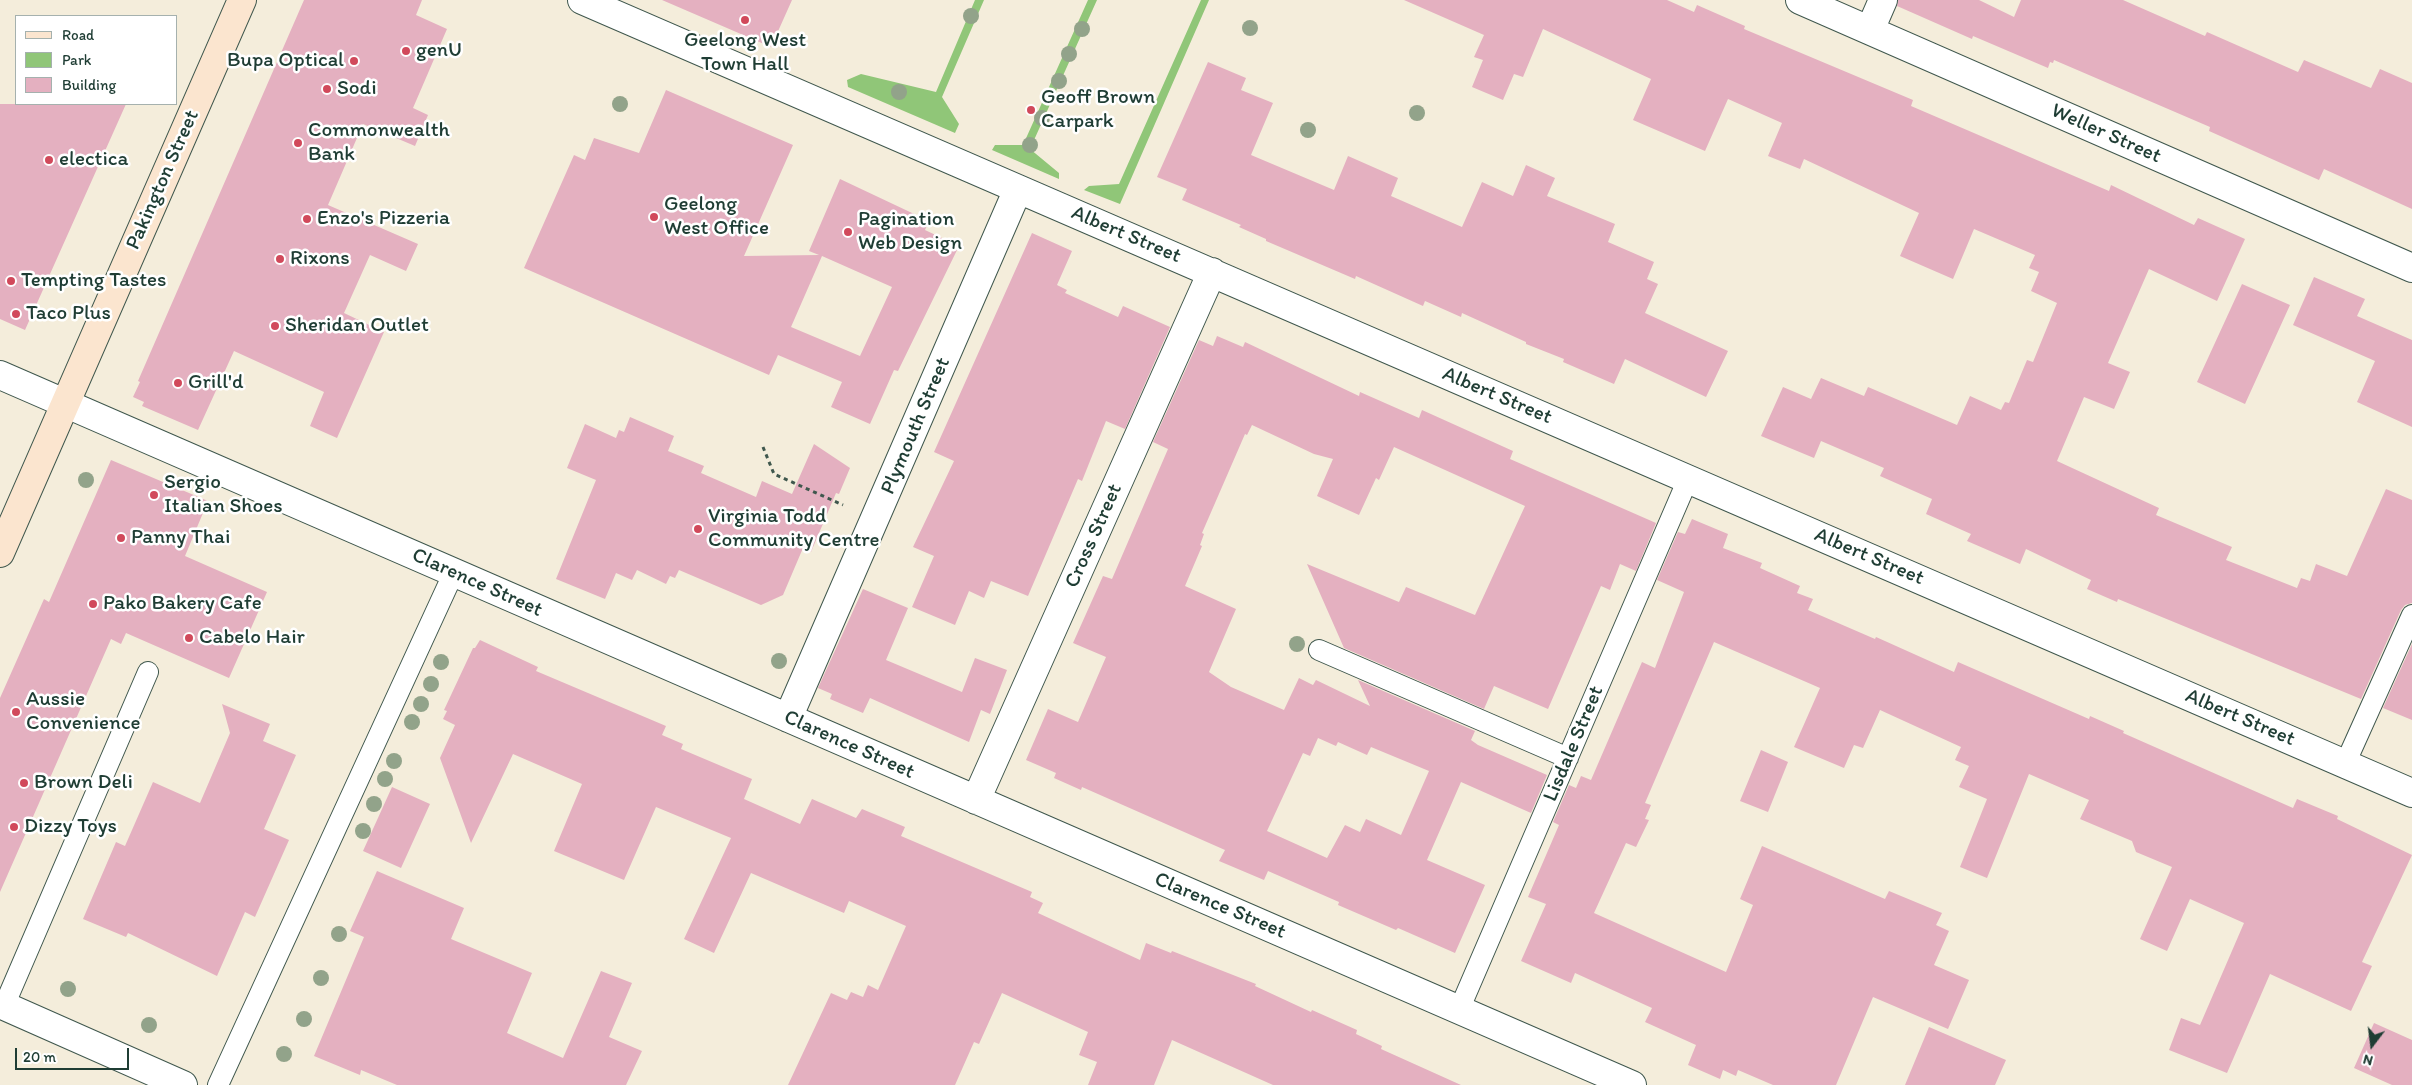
<!DOCTYPE html>
<style>
body{margin:0}
#map{position:relative;width:2412px;height:1085px;overflow:hidden;background:#f4eddb;font-family:Itim,sans-serif}
canvas{display:block}
.legend{position:absolute;left:15px;top:15px;width:162px;height:90px;box-sizing:border-box;background:#fff;border:1px solid #a5b1ae;margin:0;padding:6px 9px;list-style:none;font-size:15px;color:#1f3d34}
.legend li{display:flex;align-items:center;gap:10px;height:25px}
.legend b{width:25px;border:1px solid #a5b1ae}
.north{position:absolute;left:2347px;top:1020px;width:50px;height:50px;-webkit-text-stroke:4px #fff;paint-order:stroke;rotate:195deg;font-size:14px;font-weight:700;line-height:20px;text-align:center;color:#1f3d34}
.north::after{content:'';display:block;margin:auto;width:18px;height:22px;background:#1f3d34;clip-path:polygon(50% 0,100% 100%,50% 72%,0 100%)}
.scale{position:absolute;left:15px;top:1048px;width:114px;height:22px;box-sizing:border-box;border:2px solid #1f3d34;border-top:0;padding-left:6px;font-size:15px;line-height:18px;white-space:nowrap;color:#1f3d34;-webkit-text-stroke:4px #fff;paint-order:stroke}
</style>
<div id="map">
<canvas width="2412" height="1085"></canvas>
<ul class="legend">
<li><b style="height:6px;background:#fbe5cf"></b>Road</li>
<li><b style="height:14px;background:#90c678"></b>Park</li>
<li><b style="height:14px;background:#e4b0c0"></b>Building</li>
</ul>
<div class="north">N</div>
<div class="scale">20 m</div>
</div>
<script>
const c = document.querySelector('canvas').getContext('2d');
c.lineJoin = 'round';
function fill(path, color) {
  c.fillStyle = color;
  c.fill(path, 'evenodd');
}
function shape(rows) {
  const path = new Path2D();
  for (const r of rows) {
    path.moveTo(r[0], r[1]);
    for (let i = 2; i < r.length; i += 2) path.lineTo(r[i], r[i + 1]);
  }
  return path;
}
function strokePath(path, color, width, dash) {
  c.strokeStyle = color;
  c.lineWidth = width;
  c.lineCap = dash ? 'butt' : 'round';
  c.setLineDash(dash || []);
  c.stroke(path);
}
function label(font, color, halo, rows, align = 'center') {
  c.font = font + ' Itim,sans-serif';
  c.lineWidth = 5;
  c.setLineDash([]);
  c.textBaseline = 'middle';
  c.strokeStyle = halo;
  c.fillStyle = color;
  for (const [text, x, y, turn = 0] of rows) {
    c.save();
    c.translate(x, y);
    c.rotate((+turn || 0) * Math.PI / 180);
    c.textAlign = isNaN(turn) ? turn : align;
    if (halo) c.strokeText(text, 0, 0);
    c.fillText(text, 0, 0);
    c.restore();
  }
}
fill(shape([
 [975,0,984,0,942,97,959,124,955,133,848,87,847,80,861,74,936,92],
 [1088,0,1097,0,1030,149,1059,173,1059,179,992,150,995,145,1023,145],
 [1201,0,1209,0,1120,204,1084,190,1089,186,1119,184]
]), '#90c678');
fill(shape([
 [304,0,422,0,416,15,447,29,413,108,428,115,415,146,363,124,328,205,418,244,406,271,370,255,344,313,384,332,337,438,310,426,324,392,234,351,198,430,142,406,144,402,133,397,140,382,138,381],
 [662,0,792,0,771,47],
 [1404,0,1667,0,1694,12,1697,5,1745,26,1744,29,1913,100,1911,106,2109,191,2111,185,2194,225,2198,218,2245,239,2217,301,2149,269,2108,363,2130,372,2114,409,2084,397,2057,461,2159,508,2156,515,2232,547,2226,560,2297,588,2301,578,2310,581,2316,564,2347,576,2386,489,2412,500,2412,603,2405,605,2401,610,2361,699,2118,599,2117,602,2087,589,2091,580,2026,549,2020,564,1967,541,1971,534,1926,514,1932,499,1880,476,1884,468,1821,441,1814,458,1761,436,1783,387,1811,399,1821,378,1864,396,1868,387,1957,425,1970,396,2001,410,2005,402,2009,403,2027,360,2033,362,2057,303,2031,291,2039,272,2029,268,2035,255,1974,229,1953,279,1900,256,1919,213,1804,159,1800,169,1768,156,1782,123,1728,99,1705,151,1633,120,1651,79,1543,29,1523,77,1514,74,1503,100,1472,87,1483,60,1474,57,1484,35],
 [1898,0,1979,0,2014,17,2021,0,2123,0,2205,36,2207,32,2298,72,2304,60,2371,88,2380,69,2412,83,2412,209,2324,169,2319,180,2209,131,2210,127,2054,60,2053,63,2050,62,2048,68,1973,36,1972,39,1897,6],
 [1208,62,1246,78,1241,90,1273,103,1251,155,1334,190,1348,156,1398,178,1391,196,1462,227,1482,182,1513,196,1526,165,1555,178,1547,196,1615,224,1608,242,1654,262,1647,279,1658,284,1645,313,1728,351,1706,397,1625,359,1614,384,1563,362,1564,359,1526,344,1526,342,1462,313,1461,317,1425,301,1423,306,1356,276,1355,279,1266,241,1266,239,1239,227,1241,225,1182,200,1187,189,1157,177],
 [666,90,793,145,744,256,819,255,809,251,840,179,929,221,925,230,959,246,898,371,894,370,870,424,831,407,842,382,778,355,769,375,524,268,574,155,585,160,594,138,639,153],
 [822,256,892,287,860,356,791,327],
 [0,104,126,104,25,330,0,319],
 [1032,233,1072,251,1057,285,1067,290,1065,293,1118,317,1123,306,1170,327,1125,429,1106,421,1082,481,1078,479,1028,596,991,581,984,598,969,591,955,625,912,607,934,556,913,547,954,461,934,452],
 [2314,277,2365,299,2357,316,2412,340,2412,427,2357,402,2375,361,2293,325],
 [2242,284,2290,305,2245,404,2197,382],
 [1217,336,1243,347,1245,342,1359,396,1360,392,1419,418,1422,410,1513,451,1510,459,1656,523,1636,571,1620,564,1610,590,1601,586,1548,709,1494,686,1484,709,1344,648,1307,564,1399,602,1406,587,1475,615,1525,506,1394,447,1379,480,1376,478,1359,515,1317,496,1333,459,1314,454,1252,425,1247,435,1245,434,1202,533,1204,534,1200,545,1202,546,1185,586,1236,609,1209,672,1231,687,1284,710,1299,678,1313,685,1316,680,1370,706,1358,680,1475,731,1471,740,1478,745,1547,775,1531,813,1461,782,1427,860,1485,885,1455,953,1398,928,1396,930,1338,905,1339,902,1268,871,1264,880,1219,861,1225,850,1082,787,1081,790,1054,778,1056,773,1026,760,1048,709,1078,722,1106,657,1073,643,1103,576,1112,579,1168,449,1153,442,1199,340,1213,346],
 [1318,738,1336,746,1338,742,1367,755,1371,747,1429,771,1401,835,1366,819,1360,832,1345,825,1327,858,1267,831,1303,753,1310,756],
 [630,417,674,436,668,451,704,466,701,473,756,497,762,481,792,494,814,444,850,468,839,494,836,493,811,552,803,548,783,595,761,605,679,570,675,578,670,576,666,584,637,570,632,580,616,573,605,599,556,579,596,480,567,468,585,424,616,438,619,430,624,432],
 [111,460,208,501,185,556,267,592,229,678,126,633,121,644,111,639,0,892,0,698,44,599,49,602],
 [1692,519,1728,534,1723,548,1762,563,1760,568,1800,586,1797,593,1813,599,1808,610,1875,639,1876,637,1954,672,1958,662,2089,719,2090,716,2124,731,2123,733,2293,808,2297,799,2338,816,2337,819,2412,855,2362,962,2372,966,2351,1011,2270,974,2227,1073,2169,1050,2181,1018,2200,1025,2244,923,2190,899,2167,951,2140,939,2172,867,2136,852,2132,841,2080,819,2089,800,2029,774,1987,878,1960,867,1987,799,1959,787,1969,766,1955,760,1961,747,1880,710,1863,748,1854,745,1844,768,1794,747,1820,688,1714,642,1645,803,1651,805,1645,819,1649,820,1636,847,1626,843,1594,913,1726,972,1753,905,1740,899,1762,846,1885,899,1889,891,1942,913,1936,925,1949,931,1934,965,1969,980,1948,1029,1873,997,1836,1085,1773,1085,1738,1070,1736,1076,1723,1070,1720,1079,1688,1065,1696,1045,1645,1022,1652,1008,1575,973,1571,983,1521,961,1546,904,1528,897,1559,825,1553,822,1569,785,1576,788,1581,776,1591,780,1642,662,1655,668,1684,592,1657,580,1678,532,1685,534],
 [863,589,908,608,886,660,962,692,975,658,1007,670,990,714,981,710,969,742,870,698,863,713,830,699,832,694,818,688],
 [480,640,538,667,536,671,666,726,662,735,683,744,681,749,752,779,744,799,800,824,812,799,856,818,862,809,905,827,901,836,1032,892,1030,897,1043,903,1038,913,1140,960,1146,943,1171,953,1172,951,1256,984,1255,986,1311,1012,1312,1010,1357,1030,1356,1034,1382,1046,1381,1049,1461,1085,1273,1085,1172,1040,1154,1085,1088,1085,1097,1062,1079,1055,1088,1032,1002,993,979,1044,974,1042,955,1085,788,1085,831,993,847,1000,851,992,863,997,868,985,878,990,906,926,849,901,844,913,751,873,714,953,684,939,731,838,656,807,624,880,554,851,582,784,513,754,471,843,440,758,455,725,443,719,447,711,444,710,473,648,475,648],
 [2412,644,2412,720,2383,708],
 [222,704,270,724,263,741,296,755,264,829,289,840,255,917,245,912,217,976,128,933,126,937,83,919,116,842,125,846,153,782,200,803,230,733],
 [1761,750,1788,762,1768,812,1740,801],
 [392,787,430,804,401,868,363,851],
 [377,871,464,908,451,939,532,973,507,1033,563,1058,601,971,632,983,609,1037,642,1051,626,1085,397,1085,361,1070,360,1075,314,1056,364,937,350,931],
 [2374,1023,2412,1040,2412,1085,2392,1085,2354,1068],
 [1929,1027,2006,1060,1995,1085,1905,1085]
]), '#e4b0c0');
const lane = shape([
 [1319,650,1568,758],
 [2345,764,2412,615],
 [4,1006,148,672],
 [1459,1010,1688,479],
 [218,1085,454,572]
]);
const street = shape([
 [582,0,2412,793],
 [1800,0,2412,268],
 [1870,30,1883,0],
 [0,375,1632,1085],
 [788,718,1018,189],
 [976,800,1212,272],
 [0,1004,183,1085]
]);
const secondary = shape([
 [0,553,242,0]
]);
strokePath(lane, '#3f574d', 22);
strokePath(street, '#3f574d', 30);
strokePath(secondary, '#3f574d', 30);
strokePath(shape([
 [763,447,774,474,843,505]
]), '#3f574d', 3, [4, 4]);
strokePath(lane, '#fff', 20);
strokePath(street, '#fff', 28);
strokePath(secondary, '#fbe5cf', 28);
c.fillStyle = '#92a38a';
for (const [x, y] of [
 [971,16],
 [1250,28],
 [1082,29],
 [1069,54],
 [1059,81],
 [899,92],
 [620,104],
 [1417,113],
 [1042,118],
 [1308,130],
 [1030,145],
 [86,480],
 [1297,644],
 [779,661],
 [441,662],
 [431,684],
 [421,704],
 [412,722],
 [394,761],
 [385,779],
 [374,804],
 [363,831],
 [339,934],
 [321,978],
 [68,989],
 [304,1019],
 [149,1025],
 [284,1054]
]) {
  c.beginPath();
  c.arc(x, y, 8, 0, 2 * Math.PI);
  c.fill();
}
for (const [x, y, r, color] of [
 [745,20,5,"#d1495b"],
 [406,51,5,"#d1495b"],
 [354,61,5,"#d1495b"],
 [327,89,5,"#d1495b"],
 [1031,110,5,"#d1495b"],
 [298,143,5,"#d1495b"],
 [49,160,5,"#d1495b"],
 [654,217,5,"#d1495b"],
 [307,219,5,"#d1495b"],
 [848,232,5,"#d1495b"],
 [280,259,5,"#d1495b"],
 [11,281,5,"#d1495b"],
 [16,314,5,"#d1495b"],
 [275,326,5,"#d1495b"],
 [178,383,5,"#d1495b"],
 [154,495,5,"#d1495b"],
 [698,529,5,"#d1495b"],
 [121,538,5,"#d1495b"],
 [93,604,5,"#d1495b"],
 [189,638,5,"#d1495b"],
 [16,712,5,"#d1495b"],
 [24,783,5,"#d1495b"],
 [14,827,5,"#d1495b"]
]) {
  const dot = new Path2D();
  dot.arc(x, y, r, 0, 2 * Math.PI);
  c.fillStyle = color;
  c.fill(dot);
  strokePath(dot, '#fff', 2);
}
label('21px', '#1f3d34', '#fff', [
 ["Geelong West",745,41,"center"],
 ["Town Hall",745,65,"center"],
 ["genU",416,51],
 ["Bupa Optical",344,61,"right"],
 ["Sodi",337,89],
 ["Geoff Brown",1041,98],
 ["Carpark",1041,122],
 ["Commonwealth",308,131],
 ["Bank",308,155],
 ["electica",59,160],
 ["Geelong",664,205],
 ["West Office",664,229],
 ["Enzo's Pizzeria",317,219],
 ["Pagination",858,220],
 ["Web Design",858,244],
 ["Rixons",290,259],
 ["Tempting Tastes",21,281],
 ["Taco Plus",26,314],
 ["Sheridan Outlet",285,326],
 ["Grill'd",188,383],
 ["Sergio",164,483],
 ["Italian Shoes",164,507],
 ["Virginia Todd",708,517],
 ["Community Centre",708,541],
 ["Panny Thai",131,538],
 ["Pako Bakery Cafe",103,604],
 ["Cabelo Hair",199,638],
 ["Aussie",26,700],
 ["Convenience",26,724],
 ["Brown Deli",34,783],
 ["Dizzy Toys",24,827]
], 'left');
label('21px', '#1f3d34', '#fff', [
 ["Weller Street",2106,134,24],
 ["Pakington Street",163,180,-66],
 ["Albert Street",1126,235,23],
 ["Albert Street",1497,396,23],
 ["Plymouth Street",916,426,-67],
 ["Cross Street",1094,536,-66],
 ["Albert Street",1869,557,23],
 ["Clarence Street",477,583,24],
 ["Albert Street",2240,718,23],
 ["Lisdale Street",1574,744,-67],
 ["Clarence Street",849,745,24],
 ["Clarence Street",1220,906,23]
]);
</script>
